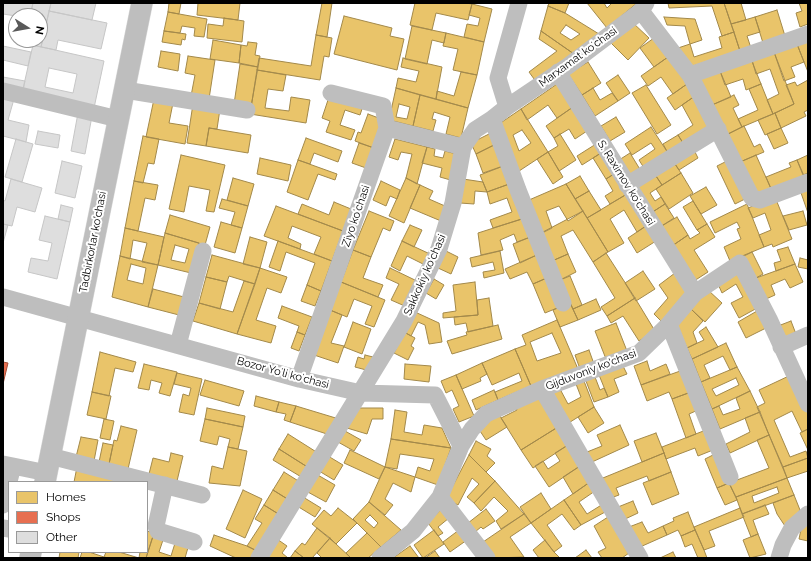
<!DOCTYPE html>
<meta charset="utf-8">
<style>
body{margin:0}
#map{position:relative;width:811px;height:561px;overflow:hidden;background:#fff;font-family:Raleway,sans-serif}
canvas{display:block}
.frame{position:absolute;inset:0;border:4px solid #000;pointer-events:none}
.legend{position:absolute;left:8px;top:481px;width:140px;height:72px;box-sizing:border-box;background:#fff;border:1px solid #999;margin:0;padding:5px 7px;list-style:none;font-size:12px;color:#000}
.legend li{display:flex;align-items:center;gap:8px;height:20px}
.legend b{width:20px;border:1px solid #999}
.north{position:absolute;left:8px;top:8px;width:40px;height:40px;box-sizing:border-box;background:#fff;border:1px solid #999;border-radius:50%;rotate:101deg;font-size:11px;font-weight:700;line-height:16px;text-align:center;color:#000}
.north::after{content:'';display:block;margin:auto;width:14px;height:18px;background:#595959;clip-path:polygon(50% 0,100% 100%,50% 72%,0 100%)}
</style>
<div id="map">
<canvas width="811" height="561"></canvas>
<div class="frame"></div>
<ul class="legend">
<li><b style="height:11px;background:#e9c46a"></b>Homes</li>
<li><b style="height:11px;background:#e76f51"></b>Shops</li>
<li><b style="height:11px;background:#dedede"></b>Other</li>
</ul>
<div class="north">N</div>
</div>
<script>
const c = document.querySelector('canvas').getContext('2d');
c.lineJoin = 'round';
function fill(path, color) {
  c.fillStyle = color;
  c.fill(path, 'evenodd');
}
function shape(rows) {
  const path = new Path2D();
  for (const r of rows) {
    path.moveTo(r[0], r[1]);
    for (let i = 2; i < r.length; i += 2) path.lineTo(r[i], r[i + 1]);
  }
  return path;
}
function strokePath(path, color, width, dash) {
  c.strokeStyle = color;
  c.lineWidth = width;
  c.lineCap = dash ? 'butt' : 'round';
  c.setLineDash(dash || []);
  c.stroke(path);
}
function label(font, color, halo, rows, align = 'center') {
  c.font = font + ' Raleway,sans-serif';
  c.lineWidth = 4;
  c.setLineDash([]);
  c.textBaseline = 'middle';
  c.strokeStyle = halo;
  c.fillStyle = color;
  for (const [text, x, y, turn = 0] of rows) {
    c.save();
    c.translate(x, y);
    c.rotate((+turn || 0) * Math.PI / 180);
    c.textAlign = isNaN(turn) ? turn : align;
    if (halo) c.strokeText(text, 0, 0);
    c.fillText(text, 0, 0);
    c.restore();
  }
}
const homes = shape([
 [169,3,181,3,179,14,168,12,169,3],
 [198,3,240,3,238,20,197,15,198,3],
 [322,3,332,3,327,37,316,35,322,3],
 [415,3,466,3,472,4,468,20,436,13,432,30,410,25,415,3],
 [549,3,569,3,565,13,548,6,549,3],
 [587,3,604,3,607,8,612,3,637,3,607,28,587,3],
 [668,3,724,3,734,32,722,36,712,6,669,8,668,3],
 [724,3,741,3,746,20,731,24,724,3],
 [799,3,808,3,808,24,800,27,796,13,802,11,799,3],
 [472,4,492,9,484,42,464,37,467,24,478,26,480,18,469,15,472,4],
 [548,6,565,13,599,34,574,54,541,31,548,6],
 [566,25,580,34,571,40,560,33,566,25],
 [777,10,785,36,763,43,755,17,777,10],
 [168,12,207,19,204,37,194,36,195,28,182,26,180,33,164,31,168,12],
 [344,16,392,28,390,36,404,39,397,70,334,54,344,16],
 [664,17,695,19,702,40,690,44,685,26,667,25,664,17],
 [755,17,760,32,747,36,751,48,740,51,731,24,755,17],
 [224,18,244,21,242,42,207,38,208,24,223,26,224,18],
 [632,22,649,38,628,60,611,43,632,22],
 [412,26,446,33,444,43,432,40,427,64,405,59,412,26],
 [164,31,186,34,185,40,182,39,181,45,162,42,164,31],
 [541,31,574,54,537,83,529,72,557,51,539,39,541,31],
 [734,32,740,51,690,67,678,48,690,44,694,57,722,48,719,37,734,32],
 [446,33,484,42,477,75,453,70,458,49,443,46,446,33],
 [316,35,332,38,329,57,324,56,320,80,257,70,259,58,311,66,316,35],
 [654,38,668,57,654,67,640,48,654,38],
 [213,40,241,45,239,63,210,59,213,40],
 [808,40,808,72,797,44,808,40],
 [248,42,257,43,255,55,260,56,258,67,239,63,241,45,247,46,248,42],
 [797,44,804,62,791,67,795,77,784,81,774,52,797,44],
 [161,51,180,54,178,71,158,67,161,51],
 [774,52,794,104,773,114,767,100,779,94,770,69,756,74,752,60,774,52],
 [188,56,215,60,209,99,191,96,195,75,185,73,188,56],
 [668,57,687,84,673,94,661,77,648,86,641,76,668,57],
 [403,58,442,67,436,99,396,88,398,78,416,82,419,71,401,67,403,58],
 [751,59,761,84,746,90,743,79,725,85,720,71,751,59],
 [588,62,601,83,582,95,568,74,588,62],
 [240,64,258,67,251,107,234,104,240,64],
 [257,70,286,75,283,91,268,89,265,108,289,111,291,97,310,100,306,123,250,114,257,70],
 [720,71,731,97,712,105,700,78,720,71],
 [461,72,477,75,468,108,436,99,437,91,454,96,461,72],
 [618,75,630,93,618,101,606,83,618,75],
 [808,80,808,110,804,112,806,116,781,128,775,113,794,104,786,85,795,82,797,86,808,80],
 [557,84,573,107,557,118,548,105,527,120,521,109,557,84],
 [687,84,695,96,675,110,667,98,687,84],
 [761,84,773,114,742,127,738,119,758,110,749,89,761,84],
 [646,85,671,125,657,134,632,93,646,85],
 [396,88,420,95,413,126,389,120,396,88],
 [399,104,410,107,407,119,396,117,399,104],
 [593,88,600,100,612,93,618,101,595,116,582,95,593,88],
 [420,95,468,108,461,138,446,134,450,117,434,112,432,119,436,120,433,131,413,126,420,95],
 [734,95,739,105,733,108,742,127,728,134,712,105,734,95],
 [695,96,712,125,683,143,678,135,693,125,682,105,695,96],
 [329,97,363,106,360,115,345,110,340,125,355,130,351,140,326,132,330,121,322,118,329,97],
 [154,99,173,103,169,123,188,126,185,144,146,137,154,99],
 [193,104,220,109,217,129,209,128,206,146,187,143,193,104],
 [573,107,587,131,575,139,569,129,554,138,546,126,573,107],
 [521,109,548,152,516,173,499,124,521,109],
 [522,130,531,143,519,151,513,135,522,130],
 [775,113,781,128,765,135,758,120,775,113],
 [368,114,384,120,374,148,355,141,358,132,361,133,368,114],
 [616,117,625,132,610,141,601,126,616,117],
 [744,126,754,147,760,144,764,152,740,162,728,134,744,126],
 [651,127,668,153,644,168,639,160,655,149,651,143,632,155,625,144,651,127],
 [209,128,251,135,248,153,206,146,209,128],
 [781,128,788,143,774,149,767,134,781,128],
 [493,132,498,143,476,154,471,143,493,132],
 [560,134,576,160,559,171,548,152,558,146,554,138,560,134],
 [678,135,683,143,668,153,663,144,678,135],
 [143,136,159,139,154,164,148,163,143,183,134,181,143,136],
 [306,138,342,151,338,162,314,153,310,164,298,160,306,138],
 [395,139,427,147,417,184,406,178,412,154,401,152,398,160,389,157,395,139],
 [359,143,374,148,366,168,352,163,359,143],
 [498,143,506,165,483,173,476,154,498,143],
 [596,144,601,153,582,165,577,156,596,144],
 [427,147,435,149,434,156,443,158,445,151,460,155,454,181,440,177,442,168,422,163,427,147],
 [693,148,698,158,679,170,673,161,693,148],
 [548,152,563,177,553,184,537,159,548,152],
 [601,153,614,174,606,179,593,158,601,153],
 [630,153,641,171,630,177,619,160,630,153],
 [181,155,225,165,214,212,206,211,210,190,189,186,184,212,169,209,181,155],
 [756,155,772,191,755,195,740,162,756,155],
 [808,155,808,173,803,175,797,160,808,155],
 [260,158,291,165,288,181,257,174,260,158],
 [298,160,337,174,335,180,318,174,308,200,287,192,298,160],
 [797,160,805,178,772,191,766,177,791,167,789,163,797,160],
 [673,161,681,173,662,185,654,173,673,161],
 [727,161,745,199,735,204,717,166,727,161],
 [506,165,512,183,487,192,480,175,506,165],
 [654,173,662,185,650,193,655,201,661,197,665,204,651,213,634,185,654,173],
 [681,173,693,193,669,209,656,189,681,173],
 [614,174,627,194,610,204,605,196,613,191,606,179,614,174],
 [580,176,589,191,575,199,566,184,580,176],
 [233,178,254,184,248,206,227,200,233,178],
 [406,178,420,185,404,223,389,216,406,178],
 [463,179,483,182,487,192,475,191,474,204,460,203,463,179],
 [134,181,158,185,155,200,145,198,138,231,125,228,134,181],
 [381,181,400,190,397,199,390,196,386,206,373,200,381,181],
 [512,183,525,218,493,228,490,220,512,212,507,198,490,204,487,192,512,183],
 [566,184,583,211,568,221,559,206,546,211,552,228,542,233,529,200,566,184],
 [420,185,433,191,429,199,445,206,441,221,410,208,420,185],
 [706,187,717,205,701,214,690,196,706,187],
 [808,187,808,213,800,190,808,187],
 [589,191,601,210,587,218,575,199,589,191],
 [627,194,646,226,637,232,624,210,610,219,624,243,608,252,587,218,627,194],
 [775,197,792,239,773,247,772,244,764,247,759,235,771,230,765,213,753,218,748,208,775,197],
 [222,199,248,206,242,228,231,225,235,212,219,208,222,199],
 [693,201,707,224,697,230,683,207,693,201],
 [334,202,351,209,343,231,298,214,302,204,329,215,334,202],
 [665,204,674,218,660,227,651,213,665,204],
 [747,204,764,247,730,261,724,247,741,239,737,229,740,228,737,222,715,233,710,222,747,204],
 [276,206,343,231,332,261,314,254,321,237,292,226,288,238,301,244,300,249,264,236,276,206],
 [369,211,394,221,390,231,383,228,371,257,353,250,369,211],
 [583,211,608,252,593,262,573,230,561,236,568,254,552,261,541,233,583,211],
 [803,211,807,225,789,230,783,216,803,211],
 [170,215,210,227,205,245,165,233,170,215],
 [677,217,688,235,672,246,660,227,677,217],
 [525,218,533,236,517,242,514,234,500,240,503,250,481,255,478,233,525,218],
 [221,222,242,228,235,253,214,247,221,222],
 [707,224,715,237,694,250,708,272,694,281,672,246,688,235,690,239,700,233,697,230,707,224],
 [410,225,422,230,414,247,402,241,410,225],
 [646,226,656,241,637,253,628,238,646,226],
 [125,228,164,237,158,265,142,262,147,243,133,240,130,259,120,256,125,228],
 [165,233,199,243,191,273,158,265,165,233],
 [175,245,189,249,185,263,171,260,175,245],
 [533,236,539,254,520,263,513,244,533,236],
 [250,237,267,242,260,268,243,264,250,237],
 [278,241,332,261,321,291,307,285,315,263,286,252,280,271,269,267,278,241],
 [402,241,430,254,425,265,407,256,400,271,391,266,402,241],
 [788,247,795,264,776,271,774,263,781,261,777,250,788,247],
 [353,250,371,257,363,278,383,285,378,297,341,282,353,250],
 [446,251,458,257,451,274,438,268,446,251],
 [500,251,504,273,484,278,483,272,495,270,493,262,472,267,470,258,500,251],
 [752,252,763,274,756,278,744,256,752,252],
 [606,253,635,298,607,316,601,307,615,298,593,262,606,253],
 [539,254,549,277,533,284,527,272,510,279,505,269,539,254],
 [568,254,576,272,560,280,552,261,568,254],
 [212,255,260,268,255,284,229,276,227,282,206,277,212,255],
 [120,256,158,265,148,307,112,297,120,256],
 [131,264,146,268,143,284,127,280,131,264],
 [800,258,808,260,808,269,798,267,800,258],
 [795,264,803,282,790,288,785,279,771,285,775,295,766,299,756,278,795,264],
 [260,268,287,277,281,293,267,288,256,320,276,326,271,343,237,334,260,268],
 [390,268,419,282,407,307,391,300,399,284,386,278,390,268],
 [739,270,759,307,739,318,731,303,743,297,736,284,722,293,718,284,739,270],
 [643,271,655,289,636,301,625,283,643,271],
 [675,273,689,293,662,322,654,314,668,298,659,285,675,273],
 [570,276,582,305,573,309,560,280,570,276],
 [206,277,227,282,220,309,199,303,206,277],
 [549,277,562,306,545,313,533,284,549,277],
 [434,279,444,285,436,299,426,293,434,279],
 [244,281,255,284,237,334,193,321,199,303,233,312,244,281],
 [341,282,385,300,374,327,365,324,372,306,354,299,347,317,330,310,341,282],
 [475,282,478,315,443,318,443,313,456,311,453,285,475,282],
 [307,285,321,291,315,306,301,301,307,285],
 [153,289,184,297,179,315,148,307,153,289],
 [708,290,722,303,705,322,691,309,708,290],
 [489,298,493,326,468,332,466,323,455,325,454,317,478,315,477,300,489,298],
 [635,298,655,331,639,341,623,316,611,323,607,316,635,298],
 [596,299,601,310,578,320,573,309,596,299],
 [570,303,578,320,560,327,553,310,570,303],
 [282,306,312,317,305,335,297,332,299,326,278,318,282,306],
 [691,309,703,321,693,332,697,343,687,348,676,325,691,309],
 [330,310,342,315,331,343,344,346,338,363,314,355,330,310],
 [757,311,766,328,746,338,738,322,757,311],
 [415,312,439,323,442,342,429,344,425,325,418,322,411,336,404,332,415,312],
 [557,320,578,369,531,386,515,349,526,345,522,335,557,320],
 [552,333,561,353,537,361,530,342,552,333],
 [791,321,796,334,784,339,778,326,791,321],
 [353,322,371,329,362,354,344,347,353,322],
 [616,323,627,351,606,359,595,331,616,323],
 [498,325,502,339,452,354,447,341,467,335,466,332,498,325],
 [706,327,718,347,692,359,687,348,704,340,699,332,706,327],
 [297,332,305,335,299,351,291,348,297,332],
 [404,332,415,338,411,346,414,348,408,360,394,353,404,332],
 [726,343,737,367,730,370,723,356,704,365,710,378,701,382,692,359,726,343],
 [515,349,531,386,498,400,495,392,522,381,519,373,492,385,482,363,515,349],
 [589,350,594,364,580,369,575,355,589,350],
 [100,352,136,362,133,372,115,368,109,396,92,392,100,352],
 [365,355,377,358,370,371,355,367,358,357,364,359,365,355],
 [647,361,650,371,666,364,670,374,641,385,634,366,647,361],
 [482,363,487,374,480,378,481,381,462,389,456,375,482,363],
 [144,364,177,372,170,396,159,393,162,383,151,380,149,390,138,388,144,364],
 [405,364,431,366,429,382,404,379,405,364],
 [623,366,627,374,614,379,619,392,608,397,599,375,623,366],
 [737,367,750,391,712,409,701,382,737,367],
 [736,378,739,385,716,396,712,389,736,378],
 [683,370,691,392,672,399,669,392,647,401,641,385,683,370],
 [177,373,202,379,194,415,179,412,183,394,189,396,191,388,174,384,177,373],
 [456,375,474,416,459,422,453,409,459,406,452,390,446,393,441,381,456,375],
 [791,375,808,413,808,429,802,432,792,411,774,420,790,457,806,451,808,458,783,467,757,407,765,403,759,390,791,375],
 [595,377,600,390,604,388,608,397,594,402,586,381,595,377],
 [205,380,244,391,239,406,200,395,205,380],
 [584,381,594,407,567,424,550,392,560,389,568,404,581,397,576,384,584,381],
 [494,390,498,400,476,410,472,400,494,390],
 [750,391,760,412,720,429,712,409,719,406,723,415,740,409,736,398,750,391],
 [92,392,111,396,106,419,87,415,92,392],
 [691,392,698,410,689,414,696,434,686,438,672,399,691,392],
 [540,395,558,427,521,450,501,418,517,410,515,406,540,395],
 [256,396,279,402,276,412,254,406,256,396],
 [279,402,296,406,290,422,284,420,286,414,276,412,279,402],
 [296,406,339,419,330,435,290,422,296,406],
 [594,407,604,423,588,433,578,417,594,407],
 [207,408,245,416,243,427,205,419,207,408],
 [353,408,383,408,383,419,372,419,367,434,347,428,353,408],
 [395,410,407,412,404,432,422,435,424,425,442,428,451,448,391,439,395,410],
 [760,412,769,435,730,453,726,444,750,432,745,418,760,412],
 [498,413,507,427,486,440,480,431,498,413],
 [104,419,114,421,110,440,100,438,104,419],
 [205,419,243,427,238,449,228,447,230,439,219,436,217,445,200,441,205,419],
 [620,425,629,445,592,462,587,452,602,446,597,435,620,425],
 [121,426,137,430,128,469,109,464,114,440,117,441,121,426],
 [558,427,568,445,533,468,521,450,558,427],
 [808,429,808,450,800,433,808,429],
 [706,430,713,450,698,456,695,448,666,459,662,447,706,430],
 [345,431,361,440,354,451,338,442,345,431],
 [656,433,664,453,642,462,634,441,656,433],
 [288,434,318,453,309,468,279,449,288,434],
 [769,435,787,478,736,497,729,483,769,468,757,440,769,435],
 [81,437,98,440,94,461,76,457,81,437],
 [391,439,451,448,438,485,415,477,418,467,430,471,434,459,400,454,397,469,385,467,391,439],
 [476,441,491,449,487,456,495,463,486,472,469,455,476,441],
 [103,443,113,445,109,464,99,462,103,443],
 [568,445,580,466,549,487,535,466,543,461,548,469,560,461,555,453,568,445],
 [228,447,247,451,240,486,209,483,212,466,223,469,228,447],
 [279,449,309,468,303,478,273,460,279,449],
 [350,450,385,467,379,479,344,463,350,450],
 [171,453,183,456,177,481,149,474,153,458,169,462,171,453],
 [664,453,671,472,649,481,647,476,616,488,619,495,608,499,598,480,664,453],
 [717,453,729,483,717,488,705,459,717,453],
 [469,455,495,481,474,503,467,497,479,484,472,478,458,505,446,499,469,455],
 [328,456,343,465,334,480,319,471,328,456],
 [808,458,808,471,787,478,783,467,808,458],
 [580,466,590,482,573,494,563,477,580,466],
 [77,467,123,482,74,482,77,467],
 [385,467,415,477,411,492,393,483,385,499,393,505,385,515,369,502,385,467],
 [284,472,300,482,289,500,273,490,284,472],
 [671,472,679,494,652,505,643,483,671,472],
 [316,474,335,485,326,502,306,491,316,474],
 [787,478,794,495,742,514,736,497,787,478],
 [777,487,779,493,754,503,752,496,777,487],
 [495,481,524,514,501,529,496,521,508,511,494,497,481,511,474,503,495,481],
 [590,482,595,491,579,502,587,514,603,504,607,511,581,525,564,500,590,482],
 [729,483,737,500,725,505,717,488,729,483],
 [243,490,262,499,245,538,226,529,243,490],
 [273,490,289,500,280,515,264,505,273,490],
 [541,493,551,509,531,523,520,507,541,493],
 [794,495,800,510,785,526,777,514,773,503,794,495],
 [303,497,321,508,315,517,297,506,303,497],
 [564,500,581,525,574,530,562,514,547,525,562,546,554,552,531,523,564,500],
 [633,501,638,513,623,520,618,507,633,501],
 [369,502,401,530,381,547,353,519,369,502],
 [370,515,378,523,374,528,365,520,370,515],
 [264,505,280,515,257,551,247,546,262,523,255,519,264,505],
 [765,505,769,514,753,520,758,534,751,537,742,514,765,505],
 [338,508,357,523,336,544,312,524,324,510,331,516,338,508],
 [442,508,449,518,438,527,443,533,438,536,428,523,442,508],
 [740,508,744,517,709,531,715,546,704,550,694,527,740,508],
 [486,509,495,521,483,529,481,527,475,532,468,523,486,509],
 [688,512,695,530,681,536,678,530,667,535,663,526,674,521,673,518,688,512],
 [524,514,531,523,510,537,524,557,494,558,483,542,524,514],
 [608,517,629,553,622,558,602,558,598,552,606,548,594,526,608,517],
 [803,520,808,521,808,541,799,539,803,520],
 [642,522,648,533,663,526,667,535,640,547,629,527,642,522],
 [317,528,330,538,312,558,304,558,295,551,302,543,305,545,317,528],
 [434,530,444,544,423,558,414,545,434,530],
 [459,530,467,540,450,552,443,542,459,530],
 [695,530,704,550,707,558,698,558,692,544,685,547,681,536,695,530],
 [147,531,154,533,146,558,109,558,104,557,106,552,119,552,139,558,140,552,147,552,147,531],
 [154,533,164,537,159,552,171,556,176,540,189,544,185,558,146,558,154,533],
 [367,533,381,547,368,558,351,558,346,553,367,533],
 [758,534,766,554,750,558,743,540,758,534],
 [214,535,247,546,257,551,253,558,236,558,210,546,214,535],
 [330,538,336,544,351,558,322,558,317,553,330,538],
 [277,539,287,546,282,553,288,558,269,558,266,556,277,539],
 [545,540,554,552,560,558,539,558,533,550,545,540],
 [410,546,419,558,393,558,410,546],
 [586,550,592,558,575,558,586,550],
 [295,551,304,558,290,558,295,551],
 [435,551,440,558,425,558,435,551],
 [60,552,79,552,78,558,59,558,60,552],
 [82,552,89,552,104,557,104,558,80,558,82,552],
 [673,552,676,558,660,558,673,552]
]);
fill(homes, '#e9c46a');
strokePath(homes, '#a3894a', 1);
const shops = shape([
 [3,362,8,363,3,384,3,362]
]);
fill(shops, '#e76f51');
strokePath(shops, '#a24e39', 1);
const building = shape([
 [3,3,33,3,30,16,16,16,3,14,3,3],
 [33,3,51,3,41,47,24,43,25,40,40,40,40,16,30,16,33,3],
 [51,3,96,3,92,20,49,11,51,3],
 [49,11,107,23,101,49,58,40,56,50,41,47,49,11],
 [33,45,104,61,94,108,22,93,33,45],
 [49,68,77,74,73,93,45,87,49,68],
 [3,46,31,52,28,66,3,60,3,46],
 [3,77,25,81,23,91,3,87,3,77],
 [3,96,14,99,8,120,29,125,26,142,3,136,3,96],
 [78,113,92,116,85,154,71,151,78,113],
 [38,131,60,135,58,148,35,144,38,131],
 [16,139,33,144,22,182,5,177,16,139],
 [62,161,82,166,75,198,55,193,62,161],
 [11,179,42,188,35,212,17,207,12,226,3,224,3,200,5,201,11,179],
 [61,205,73,208,70,222,58,219,61,205],
 [45,216,70,222,57,279,28,272,31,258,48,261,52,243,39,240,45,216],
 [3,224,8,225,3,243,3,224]
]);
fill(building, '#dedede');
strokePath(building, '#c6c6c6', 1);
const major = shape([
 [45,482,142,3],
 [30,558,31,552]
]);
strokePath(major, '#dbdbdb', 22);
strokePath(shape([
 [641,11,690,75,752,198,760,200,808,182],
 [558,72,695,293],
 [690,75,808,34],
 [125,90,247,110],
 [3,91,118,119],
 [331,93,383,106,387,128],
 [507,107,568,66,641,11,646,3],
 [492,119,518,190,563,303],
 [627,185,718,129],
 [3,297,299,379,361,393,435,395,461,446],
 [669,324,730,477],
 [178,345,203,251],
 [781,347,808,335],
 [299,379,387,128,463,147],
 [542,389,640,558],
 [50,456,202,495],
 [3,464,13,466,3,505],
 [13,466,47,473],
 [165,485,156,526,158,531,194,542],
 [440,497,487,558],
 [3,528,9,529],
 [259,558,404,321,439,249,453,203,463,147,475,130,492,119,507,107,498,78,519,3],
 [380,558,413,531,440,497,461,446,472,429,486,414,542,389,639,353,669,324,695,293,740,263,770,321,808,404],
 [779,558,783,545,792,528,808,514]
]), '#bebebe', 17);
strokePath(major, '#bebebe', 21);
label('11px', '#000', '#fff', [
 ["Marxamat koʻchasi",578,57,-36],
 ["S. Raximov koʻchasi",626,183,58],
 ["Ziyo koʻchasi",356,216,-71],
 ["Tadbirkorlar ko'chasi",93,242,-79],
 ["Sakkokiy ko'chasi",425,275,-66],
 ["Gijduvoniy ko'chasi",591,370,-21],
 ["Bozor Yoʻli koʻchasi",283,373,15]
]);
</script>
